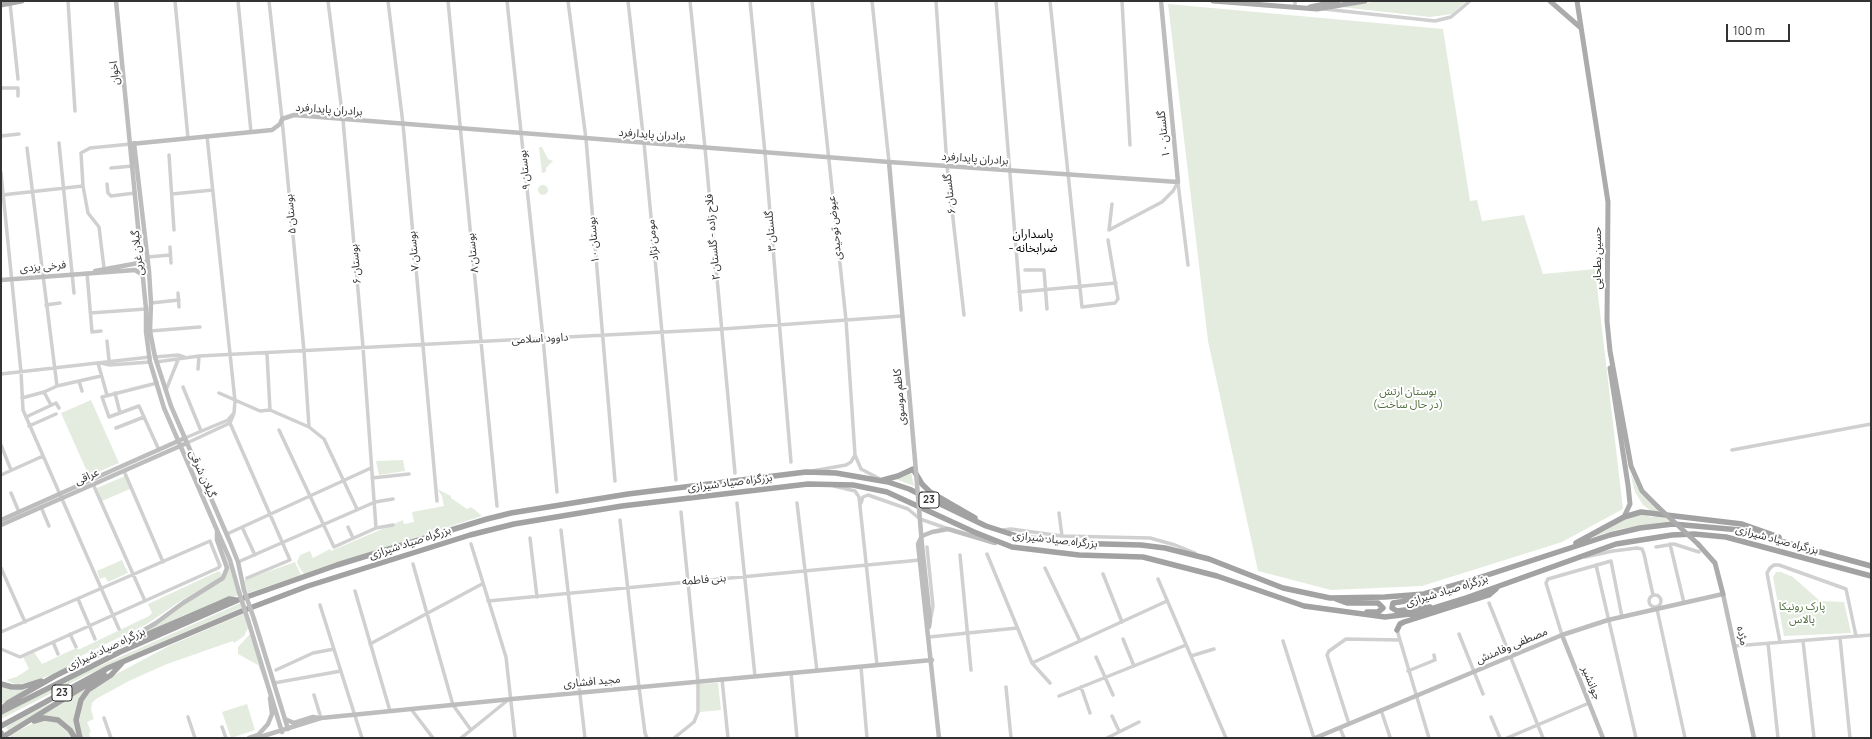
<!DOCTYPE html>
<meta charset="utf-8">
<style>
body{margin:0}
#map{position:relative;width:1872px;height:739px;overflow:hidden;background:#fff;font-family:Manrope,sans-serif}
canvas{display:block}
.frame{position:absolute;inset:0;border:2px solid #333;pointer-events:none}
.scale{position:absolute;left:1726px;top:24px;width:64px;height:18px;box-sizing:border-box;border:2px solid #333;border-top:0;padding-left:5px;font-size:12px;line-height:14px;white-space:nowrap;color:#333;-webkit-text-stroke:3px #fff;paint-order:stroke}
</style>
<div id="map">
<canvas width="1872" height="739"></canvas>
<div class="frame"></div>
<div class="scale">100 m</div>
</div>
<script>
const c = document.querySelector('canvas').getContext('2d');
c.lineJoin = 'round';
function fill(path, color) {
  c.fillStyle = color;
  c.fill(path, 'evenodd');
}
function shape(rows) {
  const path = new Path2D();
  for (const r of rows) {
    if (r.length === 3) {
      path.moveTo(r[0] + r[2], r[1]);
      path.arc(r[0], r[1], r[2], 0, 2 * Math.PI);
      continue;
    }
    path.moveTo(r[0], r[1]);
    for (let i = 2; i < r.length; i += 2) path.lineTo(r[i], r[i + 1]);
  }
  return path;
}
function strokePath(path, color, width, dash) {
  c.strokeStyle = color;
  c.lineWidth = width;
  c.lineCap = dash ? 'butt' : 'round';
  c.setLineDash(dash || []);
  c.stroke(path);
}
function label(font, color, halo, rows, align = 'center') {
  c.font = font + ' Manrope,"Noto Sans Arabic",sans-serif';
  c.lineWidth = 4;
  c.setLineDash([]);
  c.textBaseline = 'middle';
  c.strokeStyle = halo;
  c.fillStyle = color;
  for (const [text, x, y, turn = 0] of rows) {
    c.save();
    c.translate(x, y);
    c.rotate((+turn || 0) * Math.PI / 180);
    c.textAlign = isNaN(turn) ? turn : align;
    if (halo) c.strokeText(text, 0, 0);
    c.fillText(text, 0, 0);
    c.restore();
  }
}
fill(shape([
 [1379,1,1466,1,1452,14,1430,17,1341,7],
 [1168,4,1443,29,1470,201,1477,200,1482,221,1524,215,1543,274,1595,269,1623,509,1562,542,1422,586,1331,590,1258,571,1208,341],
 [539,147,542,147,548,159,553,161,546,168,546,172,542,173],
 [543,190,5],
 [91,400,119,463,89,476,61,413],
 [403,460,405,471,379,475,376,461],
 [911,472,914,486,893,478],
 [1630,472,1640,493,1660,511,1651,511,1643,505,1635,492],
 [125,476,130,489,102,501,97,488],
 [437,489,451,496,451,498,467,509,471,507,475,510,482,516,304,574,299,567,297,562,300,555,310,551,313,558,330,549,331,551,403,520,404,524,414,522,412,512,444,506,442,496],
 [1643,514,1651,517,1664,515,1671,521,1620,529,1587,539,1605,531,1624,519],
 [218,539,230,566,239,595,182,616,138,637,227,573],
 [122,560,128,573,108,582,105,577,100,579,97,571],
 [295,562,301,575,248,593,244,580],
 [219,571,223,576,179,602,147,624,79,657,74,664,66,668,43,678,17,685,6,680,16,677,29,669,23,657,34,652,42,664,74,649,80,649,149,616,152,613,148,604],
 [1776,572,1781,572,1793,577,1820,601,1844,602,1851,633,1784,636,1773,577],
 [241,603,243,607,87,675,1,719,1,715,77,676],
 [245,613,248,628,244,636,234,643,233,641,167,664,129,681,96,699,92,703,91,710,94,719,87,722,91,732,89,733,90,738,82,738,78,722,79,710,86,695,107,679,169,646],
 [249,635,251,635,266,686,258,665,238,654,238,647],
 [39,683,3,703,1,704,1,687,14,690],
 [718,683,721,710,700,712,699,684],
 [89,685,78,700,79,738,77,738,67,724,59,718,37,718],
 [64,697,9,732,6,727,34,711],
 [247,704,255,730,231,738,222,712],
 [40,720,57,722,68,730,72,738,11,738,9,735]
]), '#e4ecdf');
strokePath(shape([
 [68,1,75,111],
 [175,1,188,138],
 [238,1,251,132],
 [269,1,282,119,304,351,309,427],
 [328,1,343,120,363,347,376,528],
 [388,1,403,124,437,501],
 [448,1,497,506],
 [507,1,543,338,557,492],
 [568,1,586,139,615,481],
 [628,1,644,143,676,480],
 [690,1,705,148,735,473],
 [750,1,765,153,791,462],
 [812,1,846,320,855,455,861,469,880,479],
 [872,1,889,162],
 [936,1,947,166,964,315],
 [996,1,1021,310],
 [1050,1,1082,307,1115,303,1118,299,1108,240],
 [1122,1,1130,145],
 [10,3,18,79],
 [1295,6,1295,1],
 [1324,9,1435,21,1451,17,1470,1],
 [1,88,18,88,18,96],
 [1,136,19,134],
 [207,136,235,401,234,413],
 [59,143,74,293],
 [27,148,57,386],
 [169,155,174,230],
 [111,168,133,166],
 [1,173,21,372,23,410,119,629],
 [1178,183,1188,265],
 [107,184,108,193,111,196,135,193],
 [172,194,213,190],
 [2,195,83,186],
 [1109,230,1162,202,1173,191,1178,182],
 [1109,230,1112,204],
 [170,247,171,263],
 [148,257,170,255],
 [104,268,99,227,88,213,83,186,81,153,90,148,131,144],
 [1025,270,1044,270,1047,309],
 [87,273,92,332,101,331],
 [1019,292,1116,283],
 [178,293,179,307],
 [151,303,179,300],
 [46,305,60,303],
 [90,313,146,309],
 [150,331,200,327],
 [107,341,109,360],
 [267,354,270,410],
 [155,357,178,355,184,357],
 [156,362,199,356,722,329,902,316],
 [98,363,107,395],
 [101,363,110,365,150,362],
 [198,369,199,356],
 [1,374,150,357],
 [79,381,82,391],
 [157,383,102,397,109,417,139,406,159,450],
 [183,387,201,431],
 [166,390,178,360],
 [44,392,51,405],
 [115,393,120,413],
 [219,393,260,411,270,410,309,427,324,439,357,509],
 [22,398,44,392,57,386,101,376],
 [26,417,56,403,59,408],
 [230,423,290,560,247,578],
 [29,426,56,414],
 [116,428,144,417],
 [279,430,334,547,376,528,393,525],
 [185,438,228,420,234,413,230,423,187,443],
 [1,445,11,470],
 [1732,450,1871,424],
 [124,471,163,562],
 [812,471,846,465,851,462,855,455],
 [1,475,43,456],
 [372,478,409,474],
 [93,484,145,601],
 [834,486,855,491,859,497,877,665],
 [11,493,19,512],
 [737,503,755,676],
 [797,503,817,671],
 [861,503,863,497,868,495,908,509,920,519,946,528],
 [41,507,49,526],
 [1059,513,1062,536],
 [620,520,639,687,645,733,647,738],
 [242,527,255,555],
 [348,527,353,538],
 [561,530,585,738],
 [1003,530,1011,529,1062,536,1150,538,1175,545,1195,553],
 [227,534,371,468],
 [530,538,537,597],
 [471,544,506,657,515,738],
 [1670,544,1684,603],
 [927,547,933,606,931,617],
 [1656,547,1674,544,1699,552],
 [987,554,1032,663,1050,683],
 [960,555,971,670],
 [1585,557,1613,551,1637,548,1642,549,1644,554,1653,595],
 [238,562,375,502,393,499],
 [413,564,453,705,471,730],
 [1596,565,1636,738],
 [1,568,25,622],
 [1045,568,1080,641],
 [1103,574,1122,622],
 [1158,579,1226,738],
 [355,591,390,711],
 [1655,601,6],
 [78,599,95,639],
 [488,601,920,560],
 [1489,603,1543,738],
 [320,605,362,738],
 [1657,609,1685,738],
 [1397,630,1429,738],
 [1,632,210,541,220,566,218,568,20,657,1,649],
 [70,634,76,647],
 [1459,634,1483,694],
 [1562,635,1546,583,1548,579,1611,561,1622,617],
 [929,637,1017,628],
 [1840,638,1850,738],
 [1123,639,1134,666],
 [1283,641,1314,738],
 [1803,641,1814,738],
 [53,642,58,654],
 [1780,642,1767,573,1770,568,1774,565,1779,565,1846,589,1856,636],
 [1768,643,1778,738],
 [370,644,482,584],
 [1734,646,1871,635],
 [1191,656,1214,649],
 [1096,657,1113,695],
 [1032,663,1167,601],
 [861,667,867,738],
 [276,670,313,653,334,649],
 [1408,671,1435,660,1434,655],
 [791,673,797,738],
 [722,679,728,738],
 [274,683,341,671],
 [1006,687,1011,738],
 [1081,687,1090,713],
 [314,695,321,718],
 [1059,696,1186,645],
 [411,709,433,738],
 [1381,710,1390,737],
 [1112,716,1119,731],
 [188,717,195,738],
 [1491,717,1500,738],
 [104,718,111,738],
 [1349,724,1327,655,1329,651,1346,639,1400,640],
 [222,727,226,738],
 [1340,728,1344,738],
 [461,738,508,700],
 [674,738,694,722,698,712,698,682,681,512],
 [1107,738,1139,722],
 [1507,738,1589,703]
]), '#d0d0d0', 3.5);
strokePath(shape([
 [116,1,146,309,146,332,150,362,164,408,230,560,239,592],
 [134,143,149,271,151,303,150,331,155,357,171,406,230,542,238,562,244,590],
 [131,144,272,130,280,124,282,119,294,115,889,162,1178,182,1161,1],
 [889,162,915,460],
 [95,271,144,262],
 [1,280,135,270,143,275],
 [1,520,185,438],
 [1,525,187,443],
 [922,545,930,620,929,627],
 [254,619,288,729],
 [248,620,282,732],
 [1562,635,1603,738],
 [125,641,156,623,183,603,223,578,227,568,217,540,217,532],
 [285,719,294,723,313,717,319,718],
 [249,738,258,735,268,724,272,714,270,698],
 [257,738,321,718,512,699,932,660],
 [939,738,918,544,922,536,932,532,948,529,995,543],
 [1315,738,1562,635,1608,620,1723,594,1754,738]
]), '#bdbdbd', 4.5);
strokePath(shape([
 [1213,1,1317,9,1365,1],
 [1550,1,1581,28],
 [1577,1,1608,202,1607,321,1610,351,1631,466,1642,491,1658,507],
 [1,5,22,1],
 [1310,7,1338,1],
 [1610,368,1628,485,1630,504,1624,517],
 [1698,544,1715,563,1723,594]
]), '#ababab', 5);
strokePath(shape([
 [883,480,898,476,913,469,922,484,930,492,975,518],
 [1576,543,1624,517,1641,512,1742,524,1779,537],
 [1420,596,1412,600,1393,603,1392,608,1397,611,1430,607],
 [1336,599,1347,603,1378,603,1383,608,1378,612,1367,612],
 [1397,630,1400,624,1404,622,1489,595,1496,589],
 [1,684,12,687,22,687,41,681],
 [1,710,8,703,55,676,119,644,134,640,218,604,229,599,236,600],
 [1,712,120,652,238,600,337,565,487,519,511,513,628,494,806,472,836,473,888,482,909,489,986,526,1017,536,1067,543,1141,545,1165,548,1209,559,1283,588,1330,598,1385,597,1424,594,1469,581,1610,535,1640,528,1673,524,1740,530,1871,566],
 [34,721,44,718,58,720,70,730,75,738],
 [1,726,108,668,242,611,308,586,470,535,514,524,622,506,808,484,853,485,887,492,974,532,1012,547,1079,555,1143,557,1217,576,1304,606,1385,617,1418,613,1463,599,1616,544,1672,535,1694,534,1726,537,1871,576],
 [1,738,104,674],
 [80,738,76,720,81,700,88,690,111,675,122,663]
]), '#a2a2a2', 5.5);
strokePath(shape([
 [915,460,922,545],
 [244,590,254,619],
 [239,592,248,620]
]), '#bdbdbd', 4.5);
strokePath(shape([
 [1658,507,1698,544]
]), '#ababab', 5);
strokePath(shape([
 [1,733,4,738]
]), '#a2a2a2', 5.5);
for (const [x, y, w] of [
 [929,500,20],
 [62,693,20]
]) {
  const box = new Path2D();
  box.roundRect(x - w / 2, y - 8, w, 16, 3);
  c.fillStyle = '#fff';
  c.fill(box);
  strokePath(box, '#333', 1);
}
label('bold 10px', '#333', null, [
 ["23",929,500],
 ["23",62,693]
]);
label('11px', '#333', '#fff', [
 ["اخوان",115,73,-96],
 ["برادران پایدارفرد",329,110,4],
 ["گلستان ۱۰",1164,134,-96],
 ["برادران پایدارفرد",652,135,4],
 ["برادران پایدارفرد",975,159,4],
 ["بوستان ۹",525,170,-96],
 ["گلستان ۶",950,194,-97],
 ["بوستان ۵",291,214,-95],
 ["عیوض توحیدی",835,228,-96],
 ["گلستان ۳",771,231,-95],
 ["فلاح زاده - گلستان ۲",713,237,-95],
 ["بوستان ۱۰",594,240,-95],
 ["مومن نژاد",653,240,-95],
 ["بوستان ۷",414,251,-95],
 ["گیلان غربی",138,253,-96],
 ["بوستان ۸",473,253,-96],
 ["حسین بطحایی",1598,258,-90],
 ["بوستان ۶",356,264,-95],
 ["فرخی یزدی",43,267,-5],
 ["داوود اسلامی",540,339,-3],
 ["کاظم موسوی",900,397,-95],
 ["گیلان شرقی",202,474,66],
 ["عراقی",87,477,-24],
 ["بزرگراه صیاد شیرازی",730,483,-7],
 ["بزرگراه صیاد شیرازی",1055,540,6],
 ["بزرگراه صیاد شیرازی",1777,540,15],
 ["بزرگراه صیاد شیرازی",410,543,-18],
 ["بنی فاطمه",704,580,-5],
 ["بزرگراه صیاد شیرازی",1447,591,-17],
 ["مژده",1742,636,78],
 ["مصطفی وفامنش",1512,646,-23],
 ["بزرگراه صیاد شیرازی",106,649,-25],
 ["مجید افشاری",592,682,-5],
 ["جوانشیر",1591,683,68]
]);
label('11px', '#516f3f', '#fff', [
 ["بوستان ارتش",1408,392],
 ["(در حال ساخت)",1408,405],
 ["پارک رونیکا",1802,607],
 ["پالاس",1802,620]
]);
label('12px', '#000', '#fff', [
 ["پاسداران",1033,235],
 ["- ضرابخانه",1033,249]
]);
</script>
